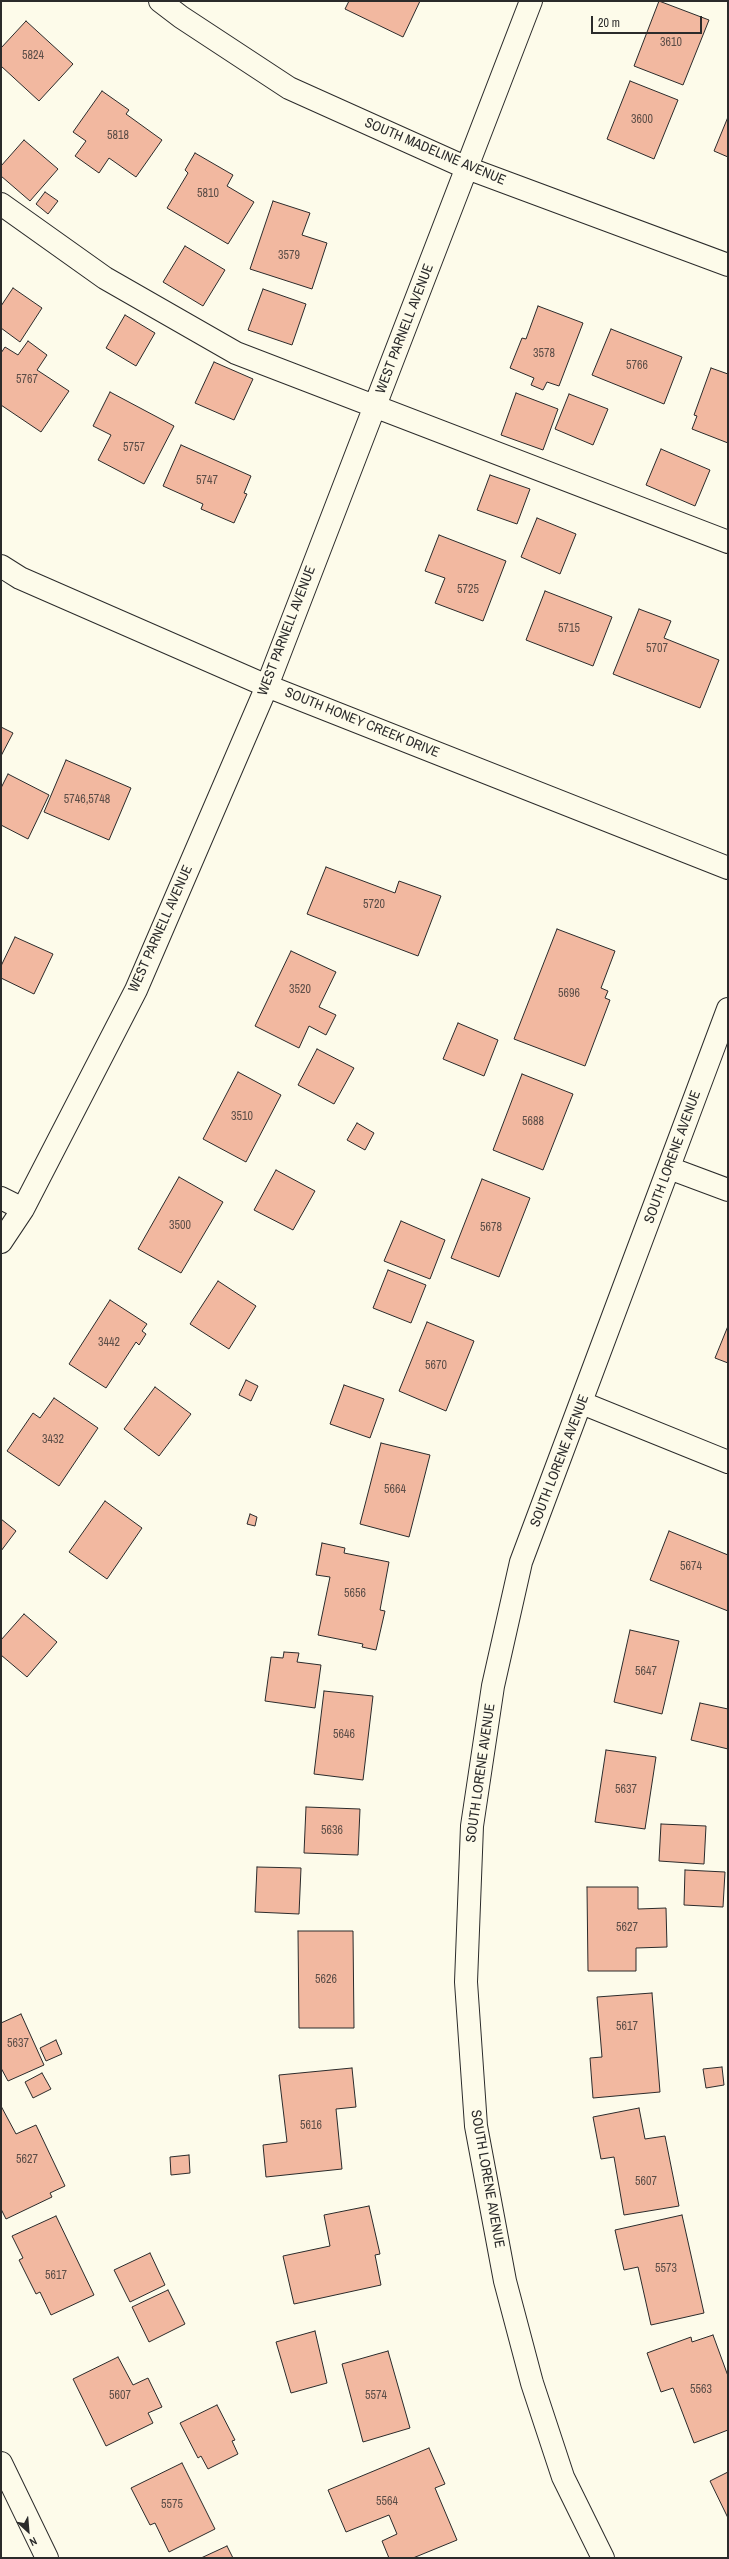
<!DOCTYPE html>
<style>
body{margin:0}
#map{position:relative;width:729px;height:2559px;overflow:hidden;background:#fdfbea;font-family:"Archivo Narrow",sans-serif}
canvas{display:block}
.frame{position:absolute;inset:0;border:2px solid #2b2b2b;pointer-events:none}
.north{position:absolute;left:8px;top:2511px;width:40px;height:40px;-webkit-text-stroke:3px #fdfbea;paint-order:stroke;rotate:154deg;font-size:11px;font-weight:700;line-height:16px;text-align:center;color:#2b2b2b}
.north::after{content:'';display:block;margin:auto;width:14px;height:18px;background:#2b2b2b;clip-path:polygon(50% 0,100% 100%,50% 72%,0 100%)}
.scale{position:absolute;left:591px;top:16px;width:111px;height:18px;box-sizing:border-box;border:2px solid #2b2b2b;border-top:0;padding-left:5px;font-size:12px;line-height:14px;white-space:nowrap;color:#2b2b2b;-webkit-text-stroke:3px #fdfbea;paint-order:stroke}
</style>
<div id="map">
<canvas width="729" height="2559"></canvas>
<div class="frame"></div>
<div class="north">N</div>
<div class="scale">20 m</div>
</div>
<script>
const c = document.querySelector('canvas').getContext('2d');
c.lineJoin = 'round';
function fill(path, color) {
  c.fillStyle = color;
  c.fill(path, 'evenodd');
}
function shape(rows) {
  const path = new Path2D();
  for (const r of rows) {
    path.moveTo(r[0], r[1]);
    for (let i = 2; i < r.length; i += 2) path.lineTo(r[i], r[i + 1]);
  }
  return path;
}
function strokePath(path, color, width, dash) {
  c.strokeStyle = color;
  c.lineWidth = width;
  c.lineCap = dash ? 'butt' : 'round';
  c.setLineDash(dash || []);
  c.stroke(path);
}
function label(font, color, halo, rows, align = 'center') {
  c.font = font + ' "Archivo Narrow",sans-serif';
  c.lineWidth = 3;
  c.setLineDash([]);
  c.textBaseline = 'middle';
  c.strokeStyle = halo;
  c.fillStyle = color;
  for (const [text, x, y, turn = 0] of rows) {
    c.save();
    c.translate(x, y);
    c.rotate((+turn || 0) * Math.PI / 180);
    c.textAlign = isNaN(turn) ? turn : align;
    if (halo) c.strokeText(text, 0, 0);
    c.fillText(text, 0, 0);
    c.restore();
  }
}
const building = shape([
 [349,1,420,1,403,37,345,9,349,1],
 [659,1,709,20,683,85,634,66,659,1],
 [26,21,73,64,39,101,1,66,1,48,26,21],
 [630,81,678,100,654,159,607,139,630,81],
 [102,91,129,110,126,114,162,140,136,177,109,158,99,173,75,156,86,141,73,132,102,91],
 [728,117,728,157,714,151,728,117],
 [24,140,58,169,30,201,1,176,1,166,24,140],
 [195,153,233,175,227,186,254,202,228,244,167,208,188,173,185,170,195,153],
 [45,192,58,201,48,214,36,204,45,192],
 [273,201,310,213,302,235,327,243,312,289,250,269,273,201],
 [185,246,225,270,203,306,163,282,185,246],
 [13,288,42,308,20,342,1,328,1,306,13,288],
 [263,289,306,304,292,345,248,330,263,289],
 [538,306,583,323,559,386,547,382,543,390,531,385,534,378,510,368,522,338,526,339,538,306],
 [125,315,155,333,136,366,106,348,125,315],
 [611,329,682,357,664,404,592,375,611,329],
 [28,341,47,355,37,370,69,391,41,432,1,405,1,353,5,347,18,355,28,341],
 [214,362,253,379,234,420,195,403,214,362],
 [711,368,728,374,728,443,692,429,697,416,694,415,711,368],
 [110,392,174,426,144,484,98,460,111,435,93,426,110,392],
 [516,393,558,409,543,450,501,435,516,393],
 [569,394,608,409,593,445,555,429,569,394],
 [181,445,251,476,244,493,247,494,234,523,201,509,203,504,163,486,181,445],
 [661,449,710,470,695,506,646,485,661,449],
 [490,475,530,489,517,524,477,510,490,475],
 [537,518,576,534,560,574,521,557,537,518],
 [439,535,506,561,483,621,435,603,445,578,425,571,439,535],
 [545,591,612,617,593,666,526,640,545,591],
 [639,609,671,621,664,638,719,660,700,708,613,674,639,609],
 [1,727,13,733,1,756,1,727],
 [66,760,131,788,109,840,44,812,66,760],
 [8,774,49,795,28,839,1,825,1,788,8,774],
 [326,867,395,893,399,881,441,896,418,956,307,914,326,867],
 [557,929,615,951,601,988,608,991,605,998,610,1000,585,1066,514,1039,557,929],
 [15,937,53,954,34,994,1,978,1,966,15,937],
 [291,951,336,972,319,1007,336,1015,326,1035,309,1026,299,1048,255,1026,291,951],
 [458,1023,498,1040,484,1076,443,1059,458,1023],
 [317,1049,354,1068,334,1104,298,1085,317,1049],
 [238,1072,281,1095,246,1162,203,1139,238,1072],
 [522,1074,573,1094,543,1170,493,1150,522,1074],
 [357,1123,374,1133,365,1150,347,1140,357,1123],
 [276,1170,315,1191,293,1230,254,1210,276,1170],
 [179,1177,223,1202,181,1273,138,1249,179,1177],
 [482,1179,530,1198,499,1277,451,1258,482,1179],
 [401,1221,445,1240,430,1279,384,1261,401,1221],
 [388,1270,426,1285,411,1323,373,1308,388,1270],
 [218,1281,256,1306,229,1349,190,1324,218,1281],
 [110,1300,147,1324,142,1331,146,1334,139,1345,136,1342,106,1388,69,1364,110,1300],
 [427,1322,474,1341,446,1411,399,1391,427,1322],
 [728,1326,728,1363,715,1358,728,1326],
 [246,1380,258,1386,251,1401,239,1395,246,1380],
 [344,1385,384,1399,370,1438,330,1424,344,1385],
 [155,1387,191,1414,159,1456,124,1429,155,1387],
 [54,1398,98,1428,59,1486,7,1451,33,1413,40,1418,54,1398],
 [381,1443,430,1455,409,1537,360,1524,381,1443],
 [105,1501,142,1528,107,1579,69,1552,105,1501],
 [250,1514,257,1517,255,1526,247,1524,250,1514],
 [1,1519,16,1531,1,1551,1,1519],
 [669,1531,728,1555,728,1611,650,1580,669,1531],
 [322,1543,345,1548,344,1553,389,1562,380,1610,385,1611,376,1650,362,1647,363,1644,318,1635,330,1577,316,1575,322,1543],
 [24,1614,57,1642,27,1677,1,1655,1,1640,24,1614],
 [630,1630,679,1641,662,1714,614,1702,630,1630],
 [284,1652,299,1653,297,1662,321,1665,315,1708,265,1701,271,1657,283,1658,284,1652],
 [324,1691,373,1696,363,1780,314,1774,324,1691],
 [700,1703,728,1709,728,1749,691,1740,700,1703],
 [606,1750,656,1757,645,1829,595,1822,606,1750],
 [306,1807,360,1809,358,1855,304,1853,306,1807],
 [661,1824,706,1826,704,1864,659,1861,661,1824],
 [257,1867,301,1868,299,1914,255,1912,257,1867],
 [685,1870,725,1872,723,1907,684,1905,685,1870],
 [587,1887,638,1887,638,1909,666,1908,667,1947,636,1948,636,1971,588,1971,587,1887],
 [298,1931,353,1931,354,2028,299,2028,298,1931],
 [652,1993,660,2092,593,2098,590,2058,602,2057,597,1997,652,1993],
 [21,2014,44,2065,8,2081,1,2068,1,2023,21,2014],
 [56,2040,62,2054,46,2061,40,2048,56,2040],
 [722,2067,724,2085,706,2088,703,2069,722,2067],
 [352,2068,356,2107,336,2109,342,2169,266,2177,263,2145,287,2142,279,2075,352,2068],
 [42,2073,51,2089,33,2098,25,2082,42,2073],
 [1,2106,16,2134,36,2125,65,2186,50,2193,52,2197,6,2219,1,2209,1,2106],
 [639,2108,645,2139,665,2136,679,2206,624,2215,614,2157,601,2159,593,2117,639,2108],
 [189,2155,190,2173,171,2175,170,2157,189,2155],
 [369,2206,380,2254,375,2255,381,2285,294,2304,283,2256,330,2246,324,2215,369,2206],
 [682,2215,704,2313,651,2325,638,2267,624,2270,615,2230,682,2215],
 [56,2216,94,2295,51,2315,40,2292,36,2294,19,2260,23,2258,12,2236,56,2216],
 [150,2253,165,2285,130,2302,114,2270,150,2253],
 [168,2290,185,2324,149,2342,132,2307,168,2290],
 [315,2331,327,2383,291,2393,276,2342,315,2331],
 [713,2335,728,2376,728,2430,694,2443,673,2388,661,2392,647,2353,691,2337,692,2342,713,2335],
 [388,2351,410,2428,363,2442,342,2364,388,2351],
 [118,2357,133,2385,148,2378,162,2407,148,2413,153,2423,106,2446,73,2379,118,2357],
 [217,2405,235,2440,232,2441,238,2454,208,2469,201,2456,198,2458,180,2423,217,2405],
 [429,2448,445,2484,435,2488,457,2540,413,2558,389,2558,382,2541,397,2534,389,2515,346,2532,328,2490,429,2448],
 [182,2463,215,2529,169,2552,155,2523,150,2525,131,2488,182,2463],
 [728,2472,728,2518,710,2481,728,2472],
 [227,2546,233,2558,201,2558,227,2546]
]);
fill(building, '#f2b8a0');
strokePath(building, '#2b2b2b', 1);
const minor = shape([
 [160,1,181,17,289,88,467,168,728,265],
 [1,204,105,278,236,353,728,542],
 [1,566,20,578,267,686,728,868],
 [669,1168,728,1190],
 [1,1198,23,1209],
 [1,1242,23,1209,136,990,267,686,531,1],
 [582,1403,728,1462],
 [1,2463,47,2558],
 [603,2558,563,2477,532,2383,505,2281,476,2126,466,1982,472,1826,493,1686,521,1562,728,1009]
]);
strokePath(minor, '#2b2b2b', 24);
strokePath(minor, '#fdfbea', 22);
label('12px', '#5d4e48', null, [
 ["3610",671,43],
 ["5824",33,56],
 ["3600",642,120],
 ["5818",118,136],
 ["5810",208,194],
 ["3579",289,256],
 ["3578",544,354],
 ["5766",637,366],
 ["5767",27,380],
 ["5757",134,448],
 ["5747",207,481],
 ["5725",468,590],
 ["5715",569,629],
 ["5707",657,649],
 ["5746,5748",87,800],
 ["5720",374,905],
 ["3520",300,990],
 ["5696",569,994],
 ["3510",242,1117],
 ["5688",533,1122],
 ["3500",180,1226],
 ["5678",491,1228],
 ["3442",109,1343],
 ["5670",436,1366],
 ["3432",53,1440],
 ["5664",395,1490],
 ["5674",691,1567],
 ["5656",355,1594],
 ["5647",646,1672],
 ["5646",344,1735],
 ["5637",626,1790],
 ["5636",332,1831],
 ["5627",627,1928],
 ["5626",326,1980],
 ["5617",627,2027],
 ["5637",18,2044],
 ["5616",311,2126],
 ["5627",27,2160],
 ["5607",646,2182],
 ["5573",666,2269],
 ["5617",56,2276],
 ["5563",701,2390],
 ["5607",120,2396],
 ["5574",376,2396],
 ["5564",387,2502],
 ["5575",172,2505]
]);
label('14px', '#2b2b2b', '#fdfbea', [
 ["SOUTH MADELINE AVENUE",435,152,23],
 ["WEST PARNELL AVENUE",405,329,-69],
 ["WEST PARNELL AVENUE",287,631,-69],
 ["SOUTH HONEY CREEK DRIVE",362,723,22],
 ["WEST PARNELL AVENUE",161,929,-66],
 ["SOUTH LORENE AVENUE",673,1157,-70],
 ["SOUTH LORENE AVENUE",560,1461,-69],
 ["SOUTH LORENE AVENUE",481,1773,-82],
 ["SOUTH LORENE AVENUE",487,2179,80]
]);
</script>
